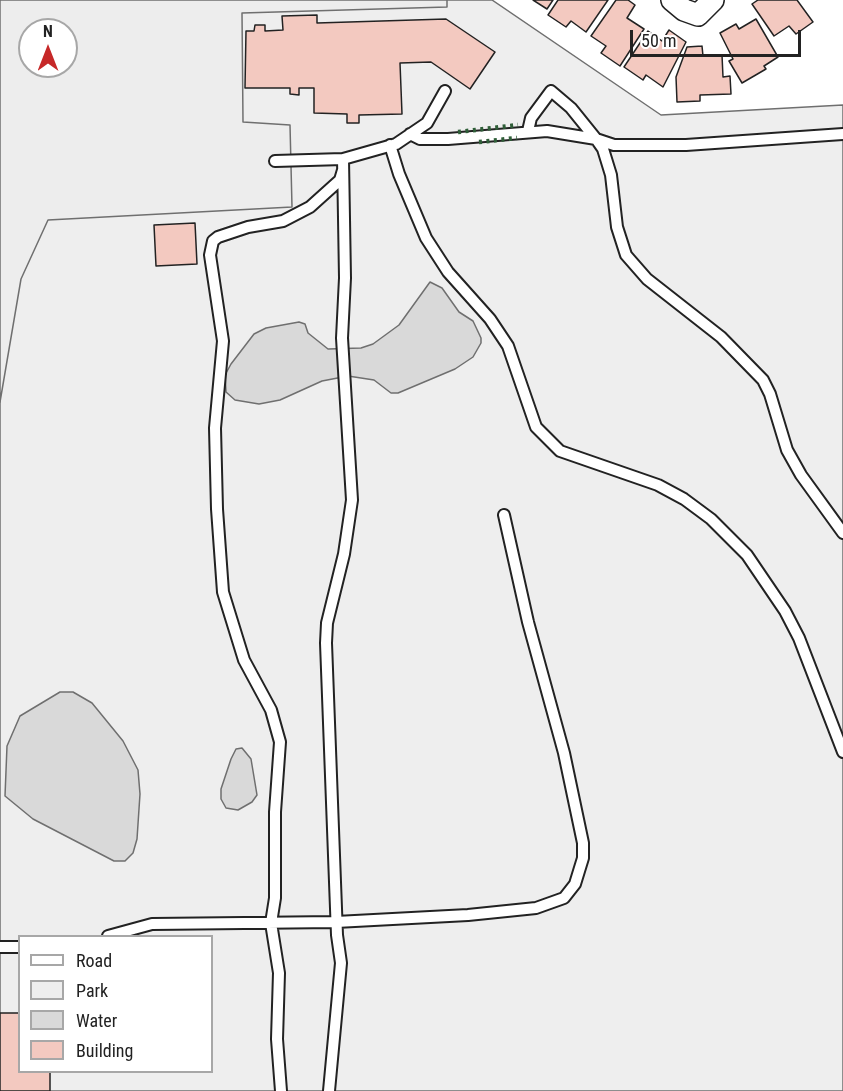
<!DOCTYPE html>
<style>
body{margin:0}
#map{position:relative;width:843px;height:1091px;overflow:hidden;background:#fff;font-family:"Roboto Condensed",sans-serif}
canvas{display:block}
.legend{position:absolute;left:18px;top:935px;width:195px;height:138px;box-sizing:border-box;background:#fff;border:2px solid #a7a7a7;margin:0;padding:8px 10px;list-style:none;font-size:18px;color:#222}
.legend li{display:flex;align-items:center;gap:12px;height:30px}
.legend b{width:30px;border:2px solid #a7a7a7}
.north{position:absolute;left:18px;top:18px;width:60px;height:60px;box-sizing:border-box;background:#fff;border:2px solid #a7a7a7;border-radius:50%;rotate:0deg;font-size:16px;font-weight:700;line-height:24px;text-align:center;color:#222}
.north::after{content:'';display:block;margin:auto;width:21px;height:27px;background:#c62828;clip-path:polygon(50% 0,100% 100%,50% 72%,0 100%)}
.scale{position:absolute;left:630px;top:30px;width:171px;height:27px;box-sizing:border-box;border:3px solid #222;border-top:0;padding-left:8px;font-size:18px;line-height:21px;white-space:nowrap;color:#222;-webkit-text-stroke:4px #fff;paint-order:stroke}
</style>
<div id="map">
<canvas width="843" height="1091"></canvas>
<ul class="legend">
<li><b style="height:8px;background:#fff"></b>Road</li>
<li><b style="height:16px;background:#eee"></b>Park</li>
<li><b style="height:16px;background:#d9d9d9"></b>Water</li>
<li><b style="height:16px;background:#f3c9c0"></b>Building</li>
</ul>
<div class="north">N</div>
<div class="scale">50 m</div>
</div>
<script>
const c = document.querySelector('canvas').getContext('2d');
c.lineJoin = 'round';
function fill(path, color) {
  c.fillStyle = color;
  c.fill(path, 'evenodd');
}
function shape(rows) {
  const path = new Path2D();
  for (const r of rows) {
    path.moveTo(r[0], r[1]);
    for (let i = 2; i < r.length; i += 2) path.lineTo(r[i], r[i + 1]);
  }
  return path;
}
function strokePath(path, color, width, dash) {
  c.strokeStyle = color;
  c.lineWidth = width;
  c.lineCap = dash ? 'butt' : 'round';
  c.setLineDash(dash || []);
  c.stroke(path);
}
const green = shape([
 [0,0,492,0,661,115,843,105,843,1091,0,1091,0,0],
 [30,30,66,30,66,66,30,66,30,30],
 [20,936,212,936,212,1072,20,1072,20,936]
]);
fill(green, '#eee');
strokePath(green, '#6f6f6f', 1.5);
const parking = shape([
 [0,0,447,0,447,7,242,13,243,122,290,125,292,207,48,220,21,279,0,402,0,0],
 [30,30,66,30,66,66,30,66,30,30]
]);
fill(parking, '#ededed');
strokePath(parking, '#6f6f6f', 1.5);
const water = shape([
 [430,282,442,288,459,312,473,321,481,338,481,343,473,357,455,369,398,393,391,393,374,380,348,376,322,381,280,400,259,404,235,400,226,392,225,375,231,364,254,334,266,328,299,322,305,324,308,333,328,349,361,348,373,344,399,325,430,282],
 [60,692,73,692,92,703,123,741,138,770,140,794,137,839,133,853,125,861,114,861,33,819,5,796,7,746,20,716,60,692],
 [242,748,251,759,257,795,252,802,238,810,226,808,221,799,221,789,231,759,236,749,242,748]
]);
fill(water, '#d9d9d9');
strokePath(water, '#6f6f6f', 1.5);
const building = shape([
 [533,0,553,0,547,9,533,0],
 [558,0,608,0,586,32,571,21,566,27,548,15,558,0],
 [616,0,628,0,635,5,627,18,644,29,620,66,601,53,606,46,591,36,616,0],
 [758,0,797,0,813,22,796,34,789,26,774,36,752,4,758,0],
 [317,15,317,23,446,19,495,52,470,89,431,62,400,63,402,114,359,115,359,123,347,123,347,114,314,113,314,88,299,88,299,95,290,94,290,88,245,88,246,31,254,31,255,25,265,25,265,31,283,30,282,16,317,15],
 [756,19,778,57,764,66,766,69,742,83,729,61,733,59,720,33,736,24,739,29,756,19],
 [669,30,686,42,663,87,646,75,643,80,624,67,648,31,662,41,669,30],
 [702,46,703,56,722,55,723,77,730,76,731,94,700,95,700,101,677,102,676,77,687,47,702,46],
 [195,223,197,264,156,266,154,225,195,223],
 [0,1013,20,1013,20,1072,50,1072,50,1091,0,1091,0,1013]
]);
fill(building, '#f3c9c0');
strokePath(building, '#222', 1.5);
const lane = shape([
 [528,131,531,118,551,91,571,108,596,139,614,145,686,145,843,134],
 [410,134,420,139,448,139,547,131,596,139,603,149,611,175,617,227,626,255,647,279,721,337,763,380,770,394,787,450,801,475,843,533],
 [390,145,399,174,426,238,448,272,490,319,508,346,536,427,560,451,658,485,684,499,711,519,747,555,785,611,799,638,843,752],
 [275,161,343,159,396,144,427,123,445,91],
 [108,936,152,924,336,922,468,915,536,908,564,898,575,884,583,858,583,843,564,753,528,622,504,515],
 [0,947,20,947],
 [281,1091,277,1039,279,973,271,923,275,898,275,812,280,742,271,710,244,660,223,592,217,509,215,428,223,341,210,255,213,241,218,237,248,227,283,221,310,207,340,180,343,170],
 [329,1091,341,963,337,935,326,643,327,623,344,554,352,500,342,338,345,278,343,159]
]);
const street = shape([
 [672,0,684,10,698,15,713,0]
]);
strokePath(lane, '#222', 14);
strokePath(street, '#222', 24);
strokePath(lane, '#fff', 10);
strokePath(street, '#fff', 21);
strokePath(shape([
 [458,132,518,125],
 [479,142,517,138]
]), '#2f5e38', 4.5, [3, 4.5]);
</script>
